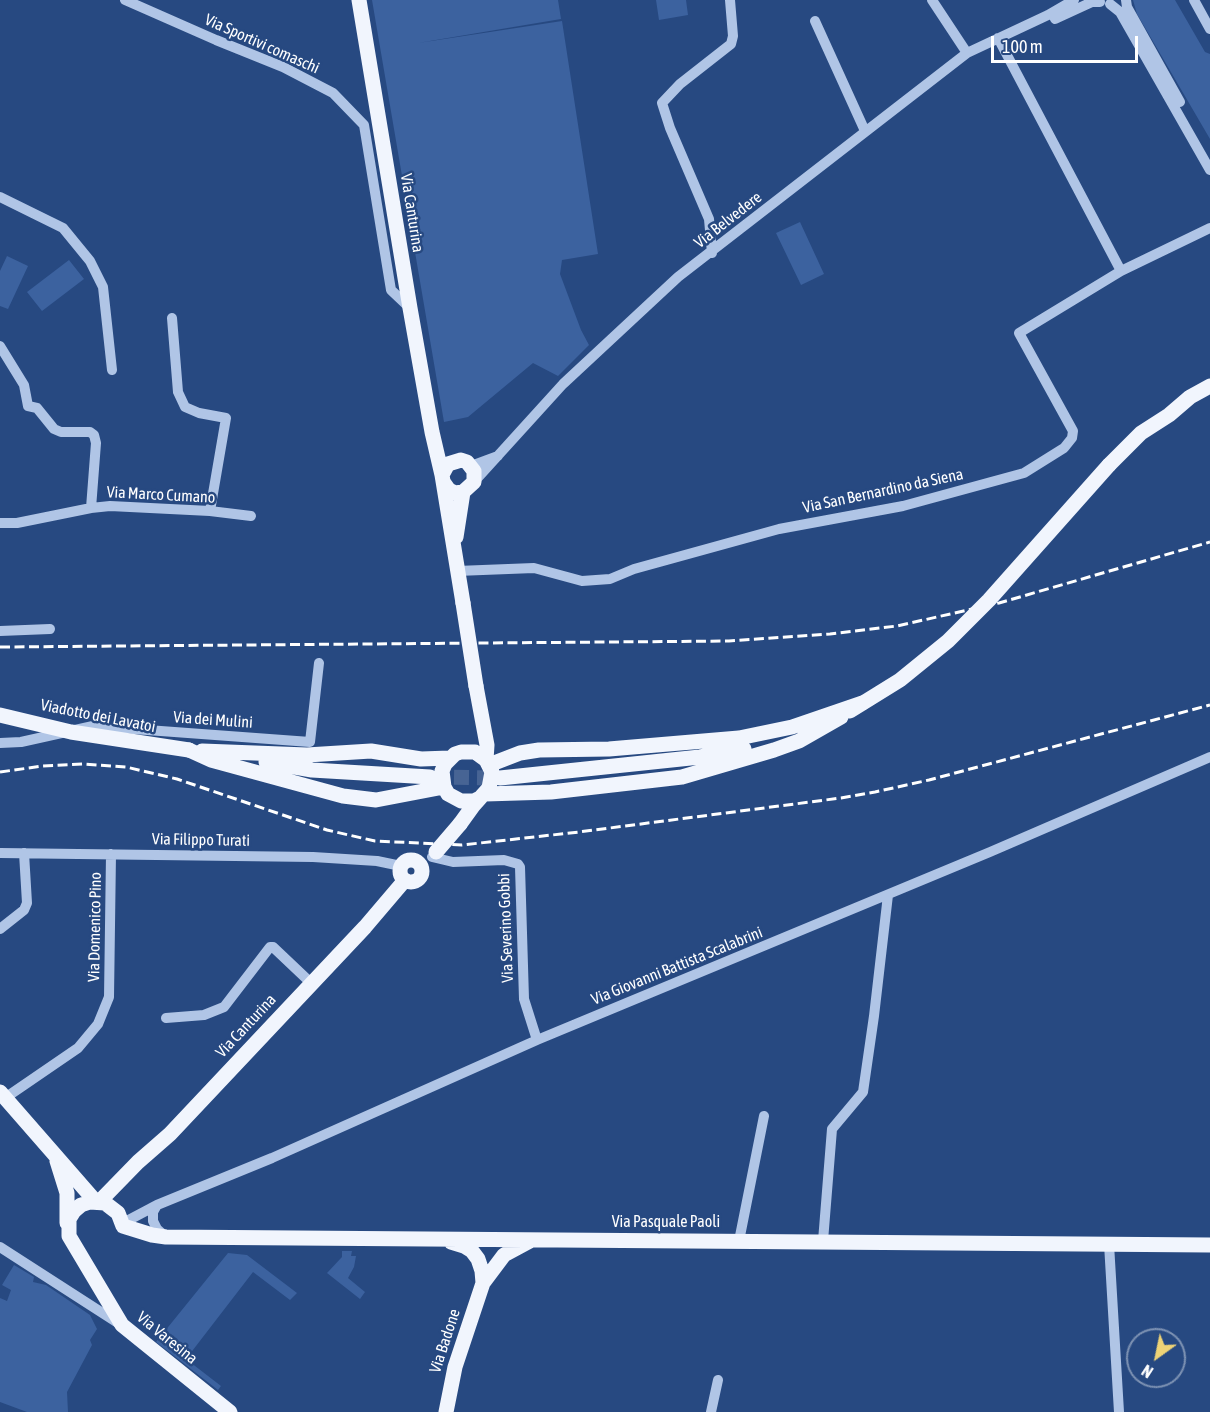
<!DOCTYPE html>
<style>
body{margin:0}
#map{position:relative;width:1210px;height:1412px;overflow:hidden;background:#274981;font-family:"Asap Condensed",sans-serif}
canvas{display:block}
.north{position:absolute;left:1126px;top:1328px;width:60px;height:60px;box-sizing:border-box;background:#274981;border:2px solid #7d92b3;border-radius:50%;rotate:213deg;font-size:16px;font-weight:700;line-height:24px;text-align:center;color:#fff}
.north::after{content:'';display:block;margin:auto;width:21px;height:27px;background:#eed376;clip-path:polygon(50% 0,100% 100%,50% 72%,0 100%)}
.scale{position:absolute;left:991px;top:36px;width:147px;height:27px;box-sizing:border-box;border:3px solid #fff;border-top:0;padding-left:8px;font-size:18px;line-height:21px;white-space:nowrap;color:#fff;-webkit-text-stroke:4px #274981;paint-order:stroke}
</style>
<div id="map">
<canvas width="1210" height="1412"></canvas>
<div class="north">N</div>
<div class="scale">100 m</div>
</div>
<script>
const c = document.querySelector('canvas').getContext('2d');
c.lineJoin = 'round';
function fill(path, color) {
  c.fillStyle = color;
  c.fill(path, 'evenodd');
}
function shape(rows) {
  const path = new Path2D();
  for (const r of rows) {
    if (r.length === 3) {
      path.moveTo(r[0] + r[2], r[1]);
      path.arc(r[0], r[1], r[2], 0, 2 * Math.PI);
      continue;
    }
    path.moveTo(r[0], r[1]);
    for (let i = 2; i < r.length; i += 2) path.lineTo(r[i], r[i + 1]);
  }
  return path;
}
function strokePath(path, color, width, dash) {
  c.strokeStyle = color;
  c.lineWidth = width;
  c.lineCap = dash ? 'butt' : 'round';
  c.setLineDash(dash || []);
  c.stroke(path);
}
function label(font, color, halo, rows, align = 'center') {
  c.font = font + ' "Asap Condensed",sans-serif';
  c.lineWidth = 5;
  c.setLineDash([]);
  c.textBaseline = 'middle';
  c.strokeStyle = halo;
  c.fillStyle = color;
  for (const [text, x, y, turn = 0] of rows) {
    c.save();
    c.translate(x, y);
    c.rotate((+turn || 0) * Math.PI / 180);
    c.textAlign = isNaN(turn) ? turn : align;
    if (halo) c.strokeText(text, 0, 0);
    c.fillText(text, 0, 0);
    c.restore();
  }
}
fill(shape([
 [372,0,558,0,561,19,418,43,562,21,598,254,562,260,560,274,581,330,589,345,558,376,533,363,468,417,444,422],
 [656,0,686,0,688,15,659,20],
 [1133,0,1175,0,1205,52,1210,54,1210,139,1137,14],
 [800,222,824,274,801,285,776,233],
 [7,256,28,266,8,309,0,306,0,271],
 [69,260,84,279,42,311,27,292],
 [342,1251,352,1251,351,1256,356,1256,354,1267,348,1278,365,1292,360,1299,327,1273,342,1257],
 [228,1253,247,1255,297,1293,290,1300,253,1272,186,1359,221,1386,218,1390,156,1342],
 [14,1265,34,1277,33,1282,46,1285,90,1315,97,1329,90,1340,92,1345,67,1392,68,1412,27,1412,0,1402,0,1298,7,1301,11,1290,2,1285]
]), '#3c629f');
strokePath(shape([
 [431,777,500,778]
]), '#476494', 15, [15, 8]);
strokePath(shape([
 [125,0,216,40,283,67,333,93,364,125,391,290,410,308],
 [932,0,967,53],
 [1126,0,1127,7,1180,102],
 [1194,0,1210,29],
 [1110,4,1120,12,1210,170],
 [1055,19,1092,2,1100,2],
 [815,21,865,131],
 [998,38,1121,271],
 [0,197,63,228,90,261,103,287,112,370],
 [712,253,709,219,670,128,662,103,680,84,731,44,733,36,730,0],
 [172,318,178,392,185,407,199,413,226,418,210,511],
 [0,346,24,385,28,406,37,408,54,429,61,432,90,432,94,435,96,443,91,508],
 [471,466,498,456],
 [474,482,563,384,678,277,967,53,1048,15,1074,0],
 [0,523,17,523,91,508,110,506,210,511,251,516],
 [457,571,534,568,582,581,610,579,634,569,779,529,903,506,1024,473,1064,448,1072,438,1073,431,1019,333,1121,271,1210,228],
 [0,631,50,629],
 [0,743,21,742,93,726,310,742,319,663],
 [0,853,313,857,377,861,401,866],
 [432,857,453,862,504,860,518,864,520,867,524,999,537,1040],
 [0,929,24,910,27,903,24,853],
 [166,1018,204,1015,224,1007,270,947,273,947,311,983],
 [5,1098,78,1048,98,1024,109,997,111,854],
 [157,1205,153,1212,153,1221,157,1229,166,1237],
 [123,1223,157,1205,272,1158,537,1040,990,852,1210,757],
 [739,1241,764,1116],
 [823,1241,832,1129,863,1092,874,1016,888,895],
 [1109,1244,1119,1412],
 [0,1247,118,1323],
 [711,1412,718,1380]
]), '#b0c5e6', 10);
strokePath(shape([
 [359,0,410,308,432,432,442,475,463,603],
 [1109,465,1141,433,1169,415,1190,397,1210,386],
 [442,475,448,464,461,460,467,462,474,471,474,482,463,492,455,493,449,490,444,483],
 [456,537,463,492],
 [476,686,487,745,486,760],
 [189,750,211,760,343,796,376,800,444,787],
 [202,751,307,755,371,751,421,759,450,758],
 [266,762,312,770,430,777],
 [489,765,520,753,539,750,609,749,739,738,792,727,862,703],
 [500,778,700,757,744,749],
 [485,794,551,792,682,777,774,750,799,741,841,717],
 [460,824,473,806,489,788,492,772,486,760,475,752,461,752,455,754,445,764,442,771,444,787,448,794,461,801,474,801,480,798],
 [411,871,11],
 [0,1092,96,1202],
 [57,1161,67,1193,67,1223],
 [99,1202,138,1162,170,1134,365,927,405,880],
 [451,1242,464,1246,472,1251,478,1259,482,1271,483,1283],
 [230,1412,122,1325,69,1236,69,1219,74,1211,81,1205,90,1202,105,1203,118,1213,123,1226,152,1235,166,1237,1210,1245],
 [446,1412,455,1367,483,1283,504,1255,530,1241]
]), '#f1f5fd', 15);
strokePath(shape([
 [0,647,729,641,830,634,897,626,999,603,1210,542],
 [0,772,43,766,84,764,126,767,177,779,327,830,375,841,462,845,579,832,841,798,875,792,929,780,1210,705]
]), '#fff', 3, [10, 4.5]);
strokePath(shape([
 [463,603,476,686],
 [850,711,900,680,948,641,989,600,1109,465],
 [0,715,71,732,189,750],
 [436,852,460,824]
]), '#f1f5fd', 15);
label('16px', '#fff', '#274981', [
 ["Via Sportivi comaschi",262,44,24],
 ["Via Canturina",412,213,81],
 ["Via Belvedere",728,220,-38],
 ["Via San Bernardino da Siena",883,491,-12],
 ["Via Marco Cumano",161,495,3],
 ["Viadotto dei Lavatoi",98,716,11],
 ["Via dei Mulini",213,720,4],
 ["Via Filippo Turati",201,840,1],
 ["Via Domenico Pino",95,927,-89],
 ["Via Severino Gobbi",506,928,-92],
 ["Via Giovanni Battista Scalabrini",677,966,-22],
 ["Via Canturina",246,1026,-47],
 ["Via Pasquale Paoli",666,1222],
 ["Via Varesina",167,1338,39],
 ["Via Badone",445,1341,-72]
]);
</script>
